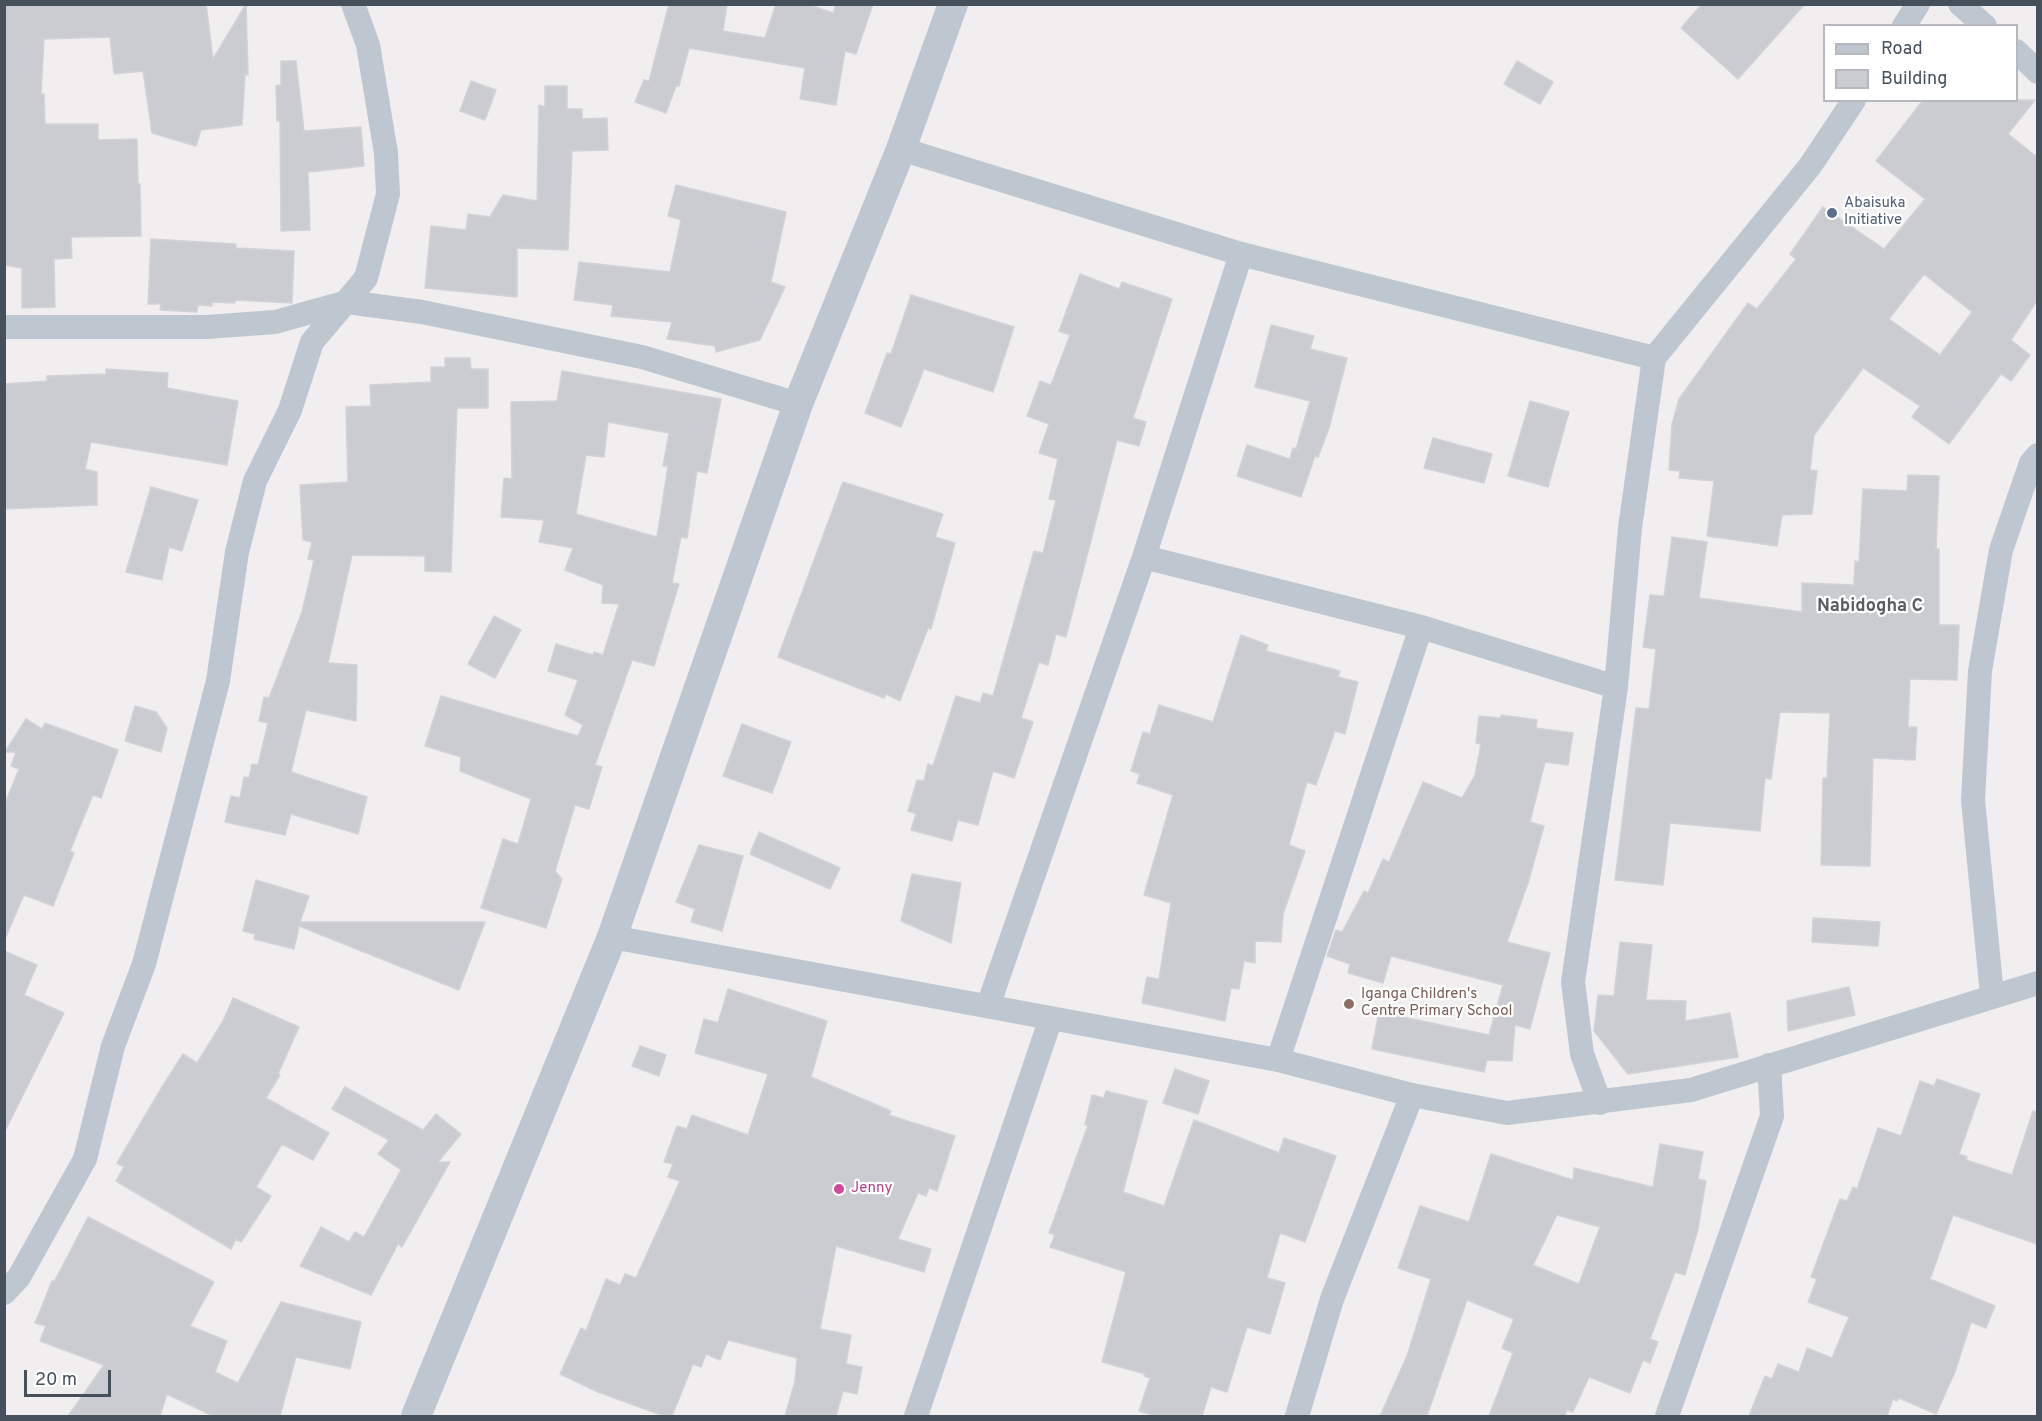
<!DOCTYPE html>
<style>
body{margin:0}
#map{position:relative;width:2042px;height:1421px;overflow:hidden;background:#f0eeee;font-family:Overpass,sans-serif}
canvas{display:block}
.frame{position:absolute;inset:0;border:6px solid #46505b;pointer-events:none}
.legend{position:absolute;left:1823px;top:24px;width:195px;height:78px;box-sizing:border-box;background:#fff;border:2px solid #b5b9bd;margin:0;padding:8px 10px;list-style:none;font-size:18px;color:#46505b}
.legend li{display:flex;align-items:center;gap:12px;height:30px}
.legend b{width:30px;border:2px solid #b5b9bd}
.scale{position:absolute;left:24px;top:1370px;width:87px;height:27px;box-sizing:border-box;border:3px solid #46505b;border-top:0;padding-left:8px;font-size:18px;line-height:21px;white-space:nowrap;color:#46505b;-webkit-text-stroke:4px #fff;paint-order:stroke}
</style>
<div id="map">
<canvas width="2042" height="1421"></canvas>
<div class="frame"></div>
<ul class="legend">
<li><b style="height:8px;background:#bec7d0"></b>Road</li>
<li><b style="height:16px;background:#caccd2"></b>Building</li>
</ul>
<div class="scale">20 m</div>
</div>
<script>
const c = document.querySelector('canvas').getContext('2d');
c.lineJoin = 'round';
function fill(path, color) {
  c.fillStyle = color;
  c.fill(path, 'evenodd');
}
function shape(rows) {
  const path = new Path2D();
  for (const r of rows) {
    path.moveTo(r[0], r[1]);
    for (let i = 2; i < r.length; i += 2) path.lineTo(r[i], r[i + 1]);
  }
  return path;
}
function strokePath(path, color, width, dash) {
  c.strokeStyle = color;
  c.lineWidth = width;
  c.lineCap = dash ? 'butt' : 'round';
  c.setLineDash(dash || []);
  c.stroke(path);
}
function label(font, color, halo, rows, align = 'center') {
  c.font = font + ' Overpass,sans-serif';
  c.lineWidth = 4.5;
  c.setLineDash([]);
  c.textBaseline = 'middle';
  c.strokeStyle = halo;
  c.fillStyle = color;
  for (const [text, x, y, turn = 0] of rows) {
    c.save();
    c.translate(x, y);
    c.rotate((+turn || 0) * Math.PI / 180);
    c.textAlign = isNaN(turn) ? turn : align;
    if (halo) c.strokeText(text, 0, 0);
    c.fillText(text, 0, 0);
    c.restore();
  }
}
const building = shape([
 [4,4,206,4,213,59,246,4,248,75,245,74,242,125,201,130,196,146,152,133,143,71,114,74,110,37,44,39,41,94,44,94,45,124,98,124,98,140,137,139,138,184,140,184,141,236,71,237,72,258,54,259,55,307,22,308,22,268,4,265,4,4],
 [669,4,727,4,723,31,765,38,776,4,807,4,833,13,836,4,873,4,856,54,845,51,836,105,800,99,805,68,689,48,679,86,676,86,666,113,635,102,644,80,649,81,669,4],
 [1702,4,1805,4,1738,79,1681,28,1702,4],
 [281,61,296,61,304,131,361,127,364,166,308,172,310,230,281,231,280,121,277,121,276,86,281,85,281,61],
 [1517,61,1553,82,1540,104,1504,84,1517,61],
 [471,81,496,90,485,120,460,111,471,81],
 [545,86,567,86,567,109,582,109,582,119,607,118,608,150,572,151,568,250,517,248,517,297,425,288,431,226,466,230,468,214,490,217,503,195,537,201,539,105,545,107,545,86],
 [1923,100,2035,100,2008,134,2037,157,2037,301,2011,340,2030,355,2011,381,2001,374,1949,444,1912,417,1920,406,1863,368,1814,435,1810,470,1817,471,1812,514,1782,515,1777,546,1707,536,1714,481,1679,478,1680,471,1669,470,1672,424,1679,399,1748,303,1757,309,1796,259,1790,254,1823,207,1884,249,1925,199,1876,161,1923,100],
 [1924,274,1972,312,1940,355,1889,319,1924,274],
 [676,185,786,212,771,282,785,287,760,340,716,352,715,346,667,339,672,322,611,316,613,305,574,300,579,262,670,272,681,220,668,216,676,185],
 [151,239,236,244,236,248,294,251,292,303,235,300,235,303,212,302,212,306,198,305,197,312,160,310,161,304,148,304,151,239],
 [1080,274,1119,289,1122,282,1172,299,1133,418,1146,422,1139,446,1117,440,1066,637,1056,634,1048,665,1039,662,1021,718,1033,722,1014,778,993,771,978,825,958,820,952,841,911,830,916,814,908,811,917,780,924,781,928,764,933,766,956,696,980,703,983,693,993,696,1034,551,1043,553,1056,500,1049,499,1058,459,1039,453,1049,424,1027,416,1040,381,1051,385,1070,335,1059,331,1080,274],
 [911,295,1014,327,993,392,924,369,901,427,865,413,887,353,891,354,911,295],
 [1271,325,1314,336,1310,349,1347,358,1329,428,1318,457,1315,456,1301,497,1237,476,1247,445,1290,459,1293,448,1299,450,1296,449,1310,401,1255,387,1271,325],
 [445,358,470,358,471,369,488,369,488,408,457,408,451,572,425,571,425,556,352,555,328,663,357,665,356,721,306,710,291,772,367,797,358,834,291,814,285,835,225,822,231,796,240,798,244,777,249,778,252,764,258,765,268,723,259,721,264,697,269,698,302,612,314,560,308,559,312,542,303,540,300,485,348,482,346,407,371,406,370,385,431,382,431,367,445,367,445,358],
 [106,369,168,373,167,388,238,401,227,465,91,442,85,469,97,472,97,505,4,509,4,384,47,381,47,376,106,374,106,369],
 [562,371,721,399,707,473,697,471,687,538,681,537,672,583,679,584,654,666,632,660,595,765,602,767,589,809,575,805,555,871,562,879,546,928,481,908,503,839,518,844,531,799,460,771,461,757,425,746,441,696,578,736,583,725,565,715,578,680,548,671,556,644,593,655,594,652,603,655,619,604,602,603,603,585,565,570,573,548,539,542,544,520,501,517,504,478,512,479,511,402,557,401,562,371],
 [608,422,669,433,663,466,668,466,657,537,576,514,586,455,604,457,608,422],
 [1530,401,1569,412,1548,487,1508,476,1530,401],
 [1433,438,1492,454,1484,483,1424,468,1433,438],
 [1908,475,1939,476,1936,549,1939,549,1939,625,1959,625,1957,680,1910,679,1908,727,1917,727,1915,760,1873,758,1870,866,1821,865,1823,778,1827,778,1830,713,1780,712,1771,779,1765,778,1760,831,1670,823,1663,885,1615,880,1636,708,1649,709,1656,649,1643,647,1650,595,1664,596,1672,537,1707,542,1699,598,1802,612,1802,583,1854,585,1855,561,1859,562,1863,489,1907,491,1908,475],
 [843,482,943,514,935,537,955,543,931,629,928,628,900,701,886,694,884,698,778,657,843,482],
 [151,487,198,500,182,551,169,547,162,580,126,572,151,487],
 [494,616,521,630,495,678,468,664,494,616],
 [1241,635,1268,645,1266,651,1340,671,1338,677,1358,682,1345,734,1335,731,1316,785,1307,782,1289,845,1305,851,1283,914,1281,942,1255,941,1255,963,1244,961,1239,989,1231,988,1225,1021,1142,1003,1147,977,1159,979,1171,903,1144,895,1173,795,1137,783,1140,774,1131,771,1143,732,1150,734,1159,705,1213,722,1241,635],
 [135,706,156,712,167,728,161,752,125,741,135,706],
 [1501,715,1537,720,1536,728,1573,733,1568,765,1545,762,1530,822,1544,826,1528,883,1507,942,1550,953,1530,1029,1515,1025,1512,1061,1487,1060,1484,1072,1372,1049,1379,1012,1489,1035,1503,985,1391,956,1383,983,1348,973,1350,964,1327,956,1336,930,1342,932,1364,891,1368,893,1383,859,1389,862,1423,782,1462,798,1475,775,1481,744,1476,743,1479,716,1501,718,1501,715],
 [26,719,42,729,45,723,118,750,101,798,93,795,70,851,74,853,53,906,24,895,5,939,4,806,19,769,11,766,16,752,5,752,26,719],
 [742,724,791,742,772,793,723,776,742,724],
 [759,832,840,868,830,889,750,854,759,832],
 [699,845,743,856,722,931,691,922,695,909,676,902,699,845],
 [912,874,961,883,951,943,901,921,912,874],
 [256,880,309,896,300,922,485,922,459,990,299,926,294,949,254,939,255,934,243,931,256,880],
 [1813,918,1880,922,1878,946,1812,942,1813,918],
 [1620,942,1652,945,1646,1000,1686,1001,1685,1021,1730,1013,1738,1057,1628,1074,1594,1031,1598,995,1614,996,1620,942],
 [4,951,37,965,24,995,64,1013,4,1133,4,951],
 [1849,987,1855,1015,1788,1031,1787,1001,1849,987],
 [728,989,827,1021,811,1077,891,1111,889,1115,955,1136,937,1191,929,1188,926,1196,918,1193,898,1239,931,1249,924,1272,836,1246,820,1329,851,1335,846,1364,862,1367,857,1394,843,1391,836,1416,785,1416,795,1381,797,1358,728,1340,720,1360,706,1354,701,1367,693,1364,672,1416,664,1416,598,1392,560,1374,581,1328,586,1331,606,1279,620,1285,625,1274,636,1278,680,1181,668,1177,673,1164,664,1162,677,1126,687,1129,692,1115,748,1135,768,1074,695,1053,704,1019,718,1023,728,989],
 [233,998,299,1027,278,1074,280,1075,266,1098,329,1133,313,1160,282,1144,256,1187,271,1196,241,1242,236,1239,231,1249,116,1181,124,1167,117,1163,162,1087,183,1054,197,1063,223,1021,233,998],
 [640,1046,666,1055,659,1076,632,1066,640,1046],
 [1175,1069,1209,1081,1198,1114,1163,1103,1175,1069],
 [1937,1079,1980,1094,1959,1154,1967,1157,1966,1160,2012,1175,2033,1111,2037,1112,2037,1244,1953,1215,1930,1279,1995,1306,1986,1328,1971,1322,1955,1372,1936,1414,1899,1398,1897,1401,1893,1399,1887,1416,1749,1416,1765,1376,1772,1379,1778,1364,1799,1372,1807,1348,1832,1358,1849,1317,1808,1302,1817,1279,1811,1277,1840,1199,1847,1201,1853,1187,1857,1189,1878,1128,1901,1136,1920,1081,1934,1086,1937,1079],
 [345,1087,423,1130,436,1114,461,1134,438,1162,450,1162,402,1247,398,1244,371,1295,300,1266,321,1227,349,1242,355,1232,364,1237,401,1170,378,1154,389,1140,332,1109,345,1087],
 [1106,1091,1147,1101,1123,1192,1164,1206,1194,1120,1279,1153,1284,1138,1336,1156,1305,1242,1280,1233,1267,1278,1285,1283,1270,1334,1247,1327,1227,1392,1211,1387,1202,1416,1156,1416,1139,1411,1150,1378,1144,1376,1145,1374,1102,1362,1126,1272,1050,1247,1055,1235,1049,1233,1088,1125,1085,1125,1092,1095,1104,1098,1106,1091],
 [1660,1144,1703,1152,1698,1179,1706,1181,1698,1229,1685,1275,1675,1272,1650,1339,1658,1342,1650,1363,1643,1360,1630,1393,1589,1377,1573,1412,1567,1410,1565,1416,1489,1416,1513,1353,1502,1348,1514,1319,1467,1300,1427,1416,1380,1416,1407,1356,1431,1279,1398,1268,1420,1206,1469,1222,1491,1154,1573,1180,1574,1168,1653,1187,1660,1144],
 [1557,1215,1600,1227,1579,1284,1533,1265,1557,1215],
 [88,1217,214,1282,190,1326,227,1341,215,1372,238,1383,281,1302,361,1322,350,1369,296,1357,280,1416,213,1416,167,1394,160,1416,68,1416,104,1365,40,1341,46,1326,35,1323,52,1281,54,1282,88,1217]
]);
fill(building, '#caccd2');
strokePath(building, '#d2d3d9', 1.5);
strokePath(shape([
 [1960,4,1985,26],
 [1904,26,1918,4],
 [2016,51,2038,72],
 [901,149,1241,254,1654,358],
 [4,327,207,327,275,322,347,302,422,312,642,357,798,404],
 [1144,557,1421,627,1616,687],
 [612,937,1278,1060,1412,1095,1507,1113,1691,1090,2038,983],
 [1992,995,1973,800,1980,671,2001,550,2031,463,2038,455],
 [988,1006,1144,557,1241,254],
 [1278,1060,1421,627],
 [1600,1103,1582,1054,1573,982,1616,687,1630,528,1654,358,1810,166,1854,100],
 [4,1293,19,1277,85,1159,113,1046,144,964,218,681,237,552,255,481,290,410,312,342,366,278,388,194,386,153,368,45,353,4],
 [916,1416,1051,1018],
 [1297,1416,1332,1299,1412,1095],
 [1667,1416,1772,1116,1769,1065]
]), '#bec7d0', 24);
strokePath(shape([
 [416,1416,612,937,798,404,901,149,953,4]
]), '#bec7d0', 30);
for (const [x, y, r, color] of [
 [1832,213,6,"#5c6f8a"],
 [1349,1004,6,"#8d6e63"],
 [839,1189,6,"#d1479c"]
]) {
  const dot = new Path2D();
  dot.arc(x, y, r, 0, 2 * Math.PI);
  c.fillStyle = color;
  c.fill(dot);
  strokePath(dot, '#fff', 2);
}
label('15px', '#4e5e75', '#fff', [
 ["Abaisuka",1844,204],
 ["Initiative",1844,221]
], 'left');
label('15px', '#785e54', '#fff', [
 ["Iganga Children's",1361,995],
 ["Centre Primary School",1361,1012]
], 'left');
label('15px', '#b23c85', '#fff', [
 ["Jenny",851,1189]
], 'left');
label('bold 18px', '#5a5e63', '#fff', [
 ["Nabidogha C",1870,607]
]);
</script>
